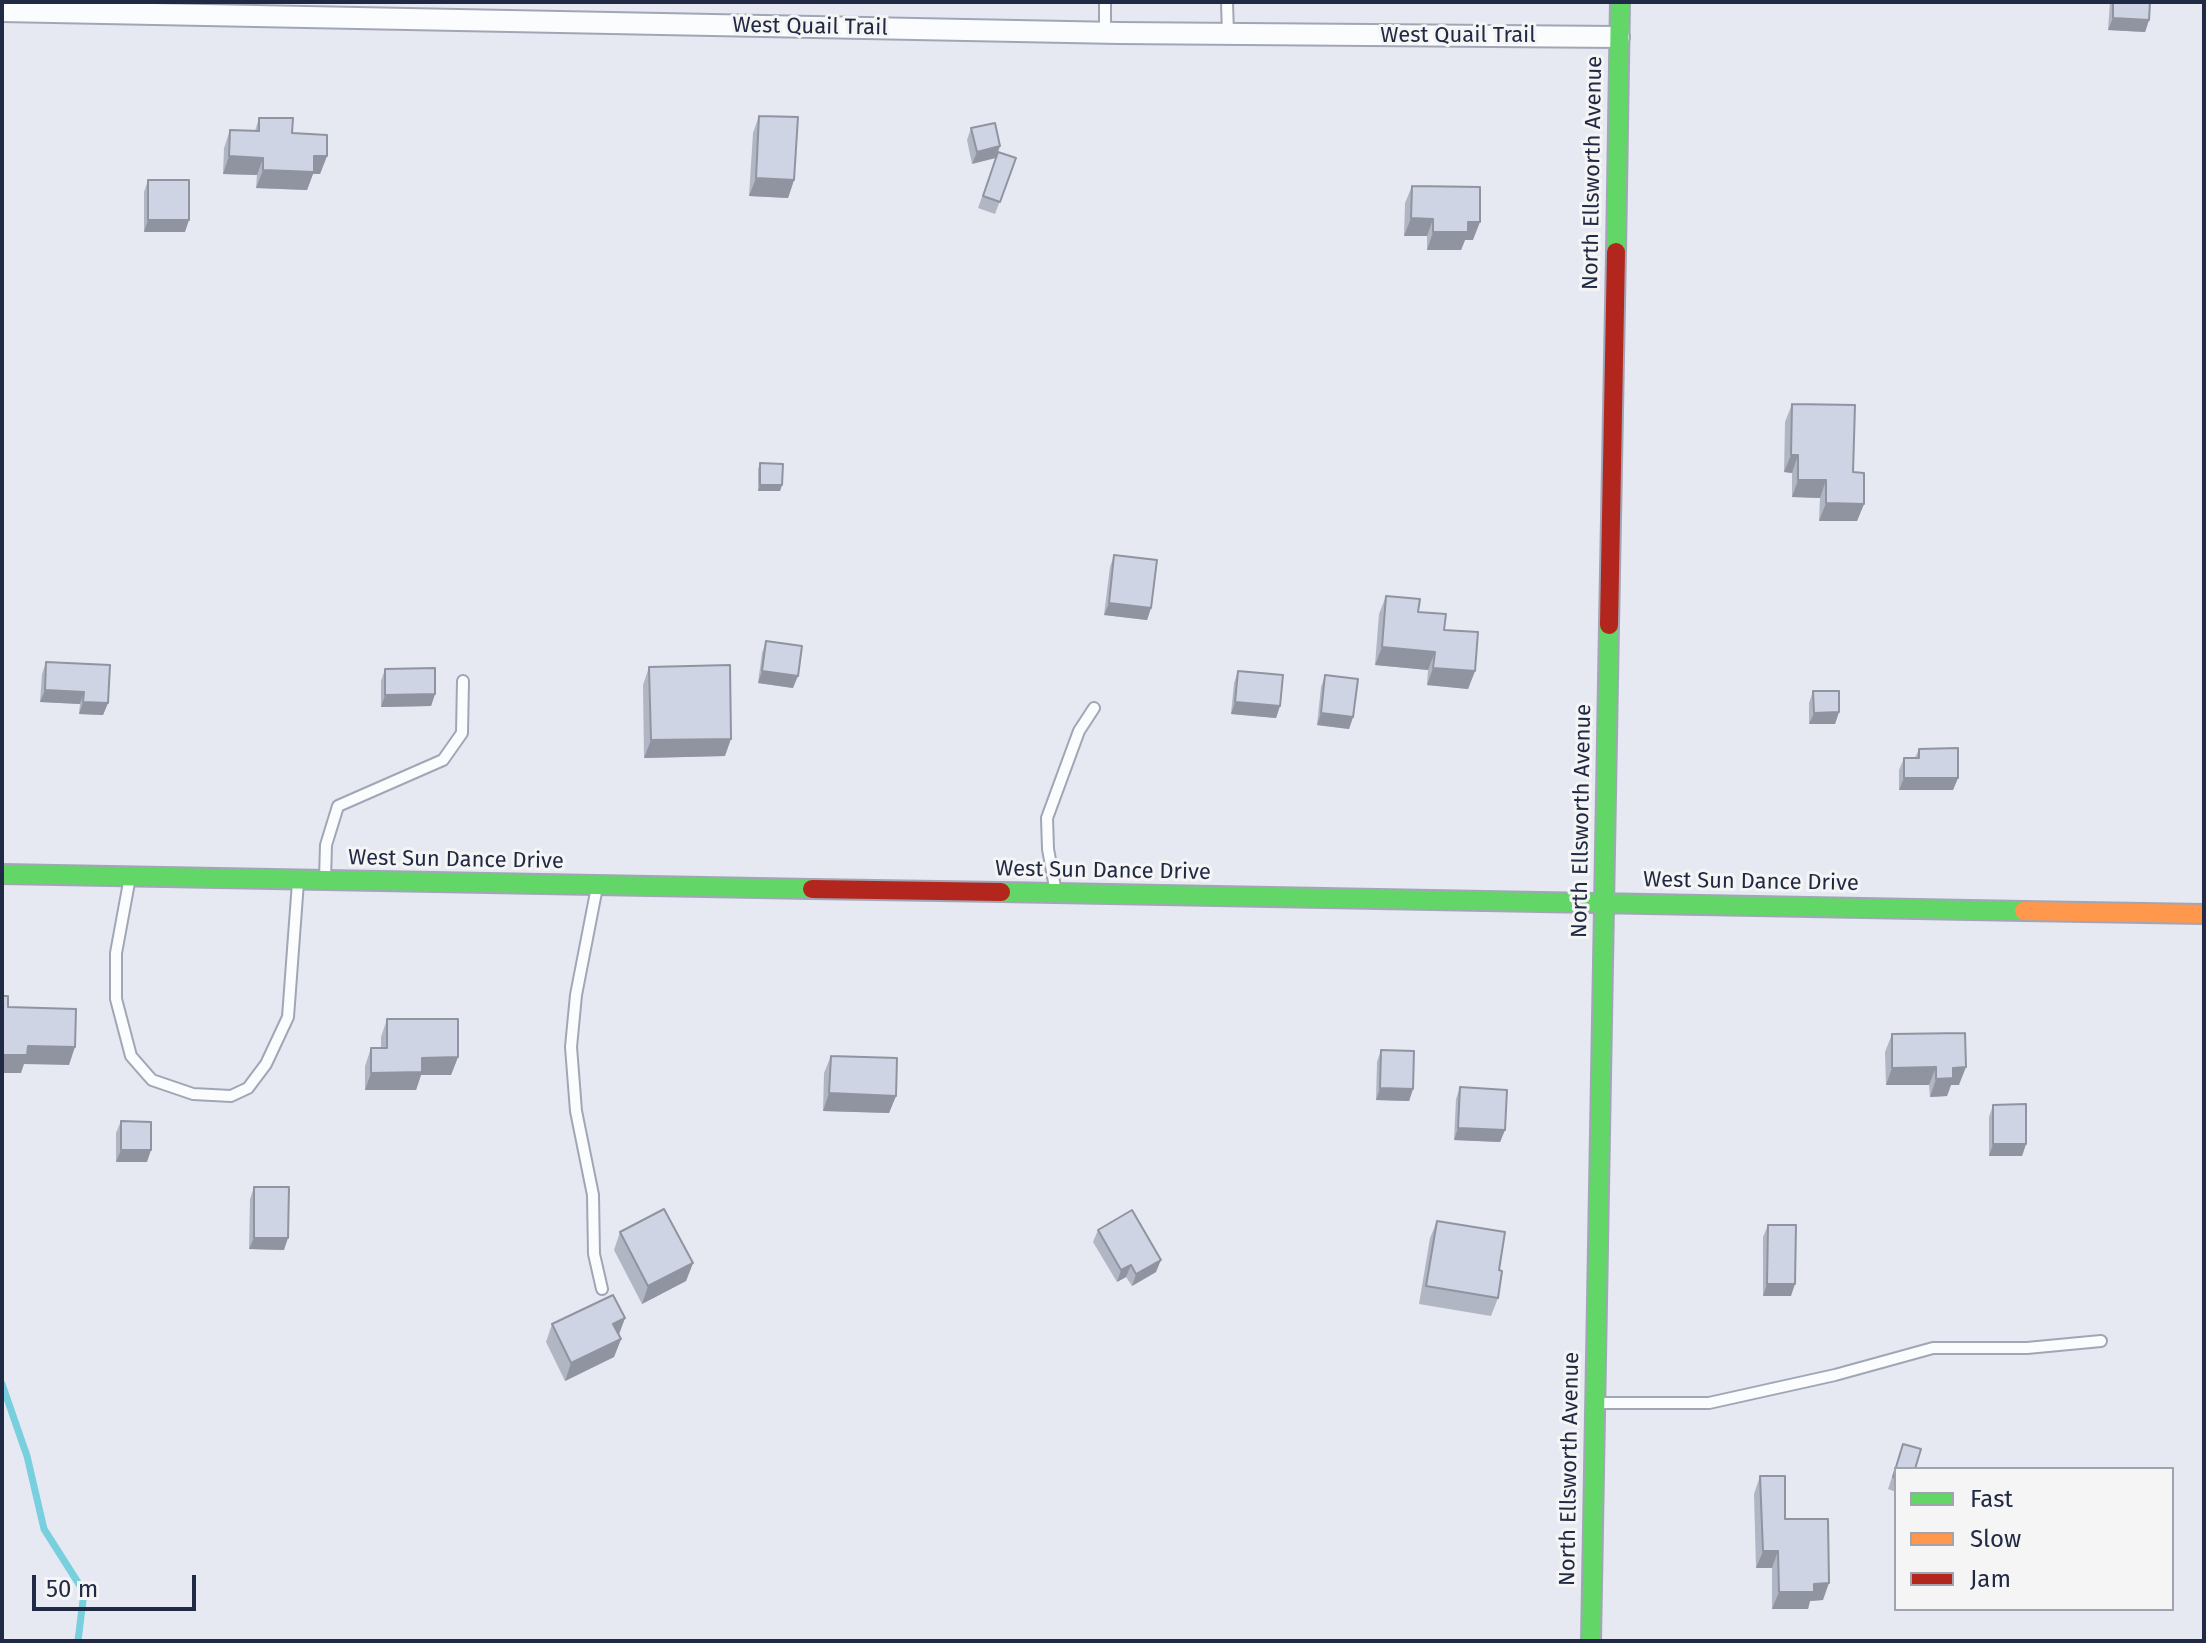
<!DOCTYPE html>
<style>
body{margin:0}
#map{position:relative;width:2206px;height:1643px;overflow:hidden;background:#e6e9f1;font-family:"Fira Sans",sans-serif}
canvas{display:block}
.frame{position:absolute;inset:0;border:4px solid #212a44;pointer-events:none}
.legend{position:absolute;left:1894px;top:1467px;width:280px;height:144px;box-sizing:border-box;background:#f5f5f5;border:2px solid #a0a4ae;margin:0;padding:10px 14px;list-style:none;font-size:24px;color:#212a44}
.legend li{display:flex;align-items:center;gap:16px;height:40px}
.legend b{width:40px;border:2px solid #a0a4ae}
.scale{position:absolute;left:32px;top:1575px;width:164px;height:36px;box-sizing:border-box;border:4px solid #212a44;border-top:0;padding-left:10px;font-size:24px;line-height:28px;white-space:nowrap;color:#212a44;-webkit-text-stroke:6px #f5f5f5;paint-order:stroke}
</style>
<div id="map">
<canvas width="2206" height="1643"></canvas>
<div class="frame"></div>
<ul class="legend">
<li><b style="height:10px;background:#63d668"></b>Fast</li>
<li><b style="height:10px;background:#ff974d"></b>Slow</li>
<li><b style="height:10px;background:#b3261e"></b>Jam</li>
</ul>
<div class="scale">50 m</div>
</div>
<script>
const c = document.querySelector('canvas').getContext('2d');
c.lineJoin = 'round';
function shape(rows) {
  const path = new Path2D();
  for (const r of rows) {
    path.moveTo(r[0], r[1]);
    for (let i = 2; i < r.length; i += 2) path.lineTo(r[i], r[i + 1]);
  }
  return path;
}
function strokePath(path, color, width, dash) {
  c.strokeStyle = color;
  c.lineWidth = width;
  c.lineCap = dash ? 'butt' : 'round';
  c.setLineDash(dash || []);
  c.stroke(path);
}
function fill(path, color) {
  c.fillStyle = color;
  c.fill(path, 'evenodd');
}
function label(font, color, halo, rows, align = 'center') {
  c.font = font + ' "Fira Sans",sans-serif';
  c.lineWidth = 6;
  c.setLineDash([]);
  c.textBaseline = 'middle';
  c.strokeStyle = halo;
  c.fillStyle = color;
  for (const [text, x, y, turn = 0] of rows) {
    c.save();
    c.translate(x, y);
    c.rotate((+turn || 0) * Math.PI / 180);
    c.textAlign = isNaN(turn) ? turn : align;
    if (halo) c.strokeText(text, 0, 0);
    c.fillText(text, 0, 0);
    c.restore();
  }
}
strokePath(shape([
 [2,1384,27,1456,44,1529,84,1592,78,1641]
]), '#78cfde', 7);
const lane = shape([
 [1105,2,1105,33],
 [1227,2,1228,34],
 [130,877,116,953,116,999,131,1056,152,1080,193,1094,231,1096,248,1088,266,1064,288,1017,298,882],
 [325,879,326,845,338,806,443,760,462,733,463,681],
 [597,887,576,995,571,1047,576,1111,593,1195,594,1254,602,1289],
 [1056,893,1048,849,1047,818,1079,731,1094,708],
 [1598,1403,1709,1403,1835,1375,1933,1348,2027,1348,2101,1341]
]);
const street = shape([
 [2,11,1118,33,1619,37]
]);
const fast = shape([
 [1616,252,1620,2],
 [2,874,812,889],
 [1001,892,2024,911],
 [1591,1641,1609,625]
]);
const slow = shape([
 [2024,911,2204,914]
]);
const jam = shape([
 [1609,625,1616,252],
 [812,889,1001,892]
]);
strokePath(lane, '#a1a6b6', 14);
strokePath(street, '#a1a6b6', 24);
strokePath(fast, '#a1a6b6', 22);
strokePath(slow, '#a1a6b6', 22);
strokePath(jam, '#a1a6b6', 22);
strokePath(lane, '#fbfcfd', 10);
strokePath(street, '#fbfcfd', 20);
strokePath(fast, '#63d668', 18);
strokePath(slow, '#ff974d', 18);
strokePath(jam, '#b3261e', 18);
fill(shape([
 [2110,2,2150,2,2149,20,2145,32,2108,30],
 [759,116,794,180,788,198,749,196,753,133],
 [259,118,292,133,327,156,320,174,313,174,307,190,256,188,257,175,223,174,224,148,230,130,255,131],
 [995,123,972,164,967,140,971,128],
 [998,152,1016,158,995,214,978,208],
 [148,180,185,232,144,232,144,192],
 [1412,186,1473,240,1465,240,1461,250,1427,250,1427,236,1404,236,1405,203],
 [1792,404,1853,472,1864,504,1857,521,1819,521,1820,498,1792,497,1792,473,1784,472,1785,422],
 [760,463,782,485,780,491,758,491,758,469],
 [1114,555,1151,608,1147,620,1104,615,1110,567],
 [1386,596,1418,612,1444,630,1475,671,1468,689,1427,685,1428,670,1375,665,1379,614],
 [766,641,793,688,758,683,762,653],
 [46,662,108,703,103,715,79,714,80,704,40,702,42,674],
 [649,667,725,756,644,758,643,685],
 [385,669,435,694,431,706,381,707,381,681],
 [1238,671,1280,706,1276,718,1231,714,1234,683],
 [1325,675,1353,717,1349,729,1317,725,1321,687],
 [1813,691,1839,712,1835,724,1809,724,1809,703],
 [1919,749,1958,778,1953,790,1899,790,1899,770,1904,758,1915,758],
 [387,1019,458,1057,451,1075,421,1075,416,1090,365,1090,365,1066,371,1048,381,1048,381,1037],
 [1892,1034,1959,1085,1951,1085,1947,1096,1930,1097,1929,1085,1886,1085,1885,1052],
 [1381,1050,1413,1089,1409,1101,1376,1100,1377,1062],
 [831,1056,896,1096,889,1113,823,1111,824,1073],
 [1460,1087,1505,1130,1500,1142,1454,1140,1456,1099],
 [1993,1105,2026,1144,2022,1156,1989,1156,1989,1117],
 [121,1121,147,1162,116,1162,116,1133],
 [254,1187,284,1250,249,1249,250,1199],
 [1437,1221,1499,1270,1498,1298,1491,1316,1419,1304,1430,1238],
 [1768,1225,1791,1296,1763,1296,1763,1237],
 [1098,1230,1156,1272,1132,1286,1126,1277,1117,1282,1093,1242],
 [620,1232,693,1263,686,1281,642,1304,614,1250],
 [625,1318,619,1335,621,1339,614,1357,565,1381,546,1342,552,1324],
 [1903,1444,1896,1469,1896,1492,1888,1489],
 [1760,1476,1785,1519,1823,1600,1810,1601,1808,1609,1772,1609,1772,1568,1756,1568,1754,1494]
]), '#b1b6c4');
fill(shape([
 [2113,18,2149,20,2145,32,2108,30],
 [1000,146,996,158,972,164,977,152],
 [229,156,263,158,257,175,223,174],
 [314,156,327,156,320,174,313,174,307,190,256,188,263,170],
 [756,178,794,180,788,198,749,196],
 [1411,218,1433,219,1427,236,1404,236],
 [148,220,189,220,185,232,144,232],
 [1468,222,1480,222,1473,240,1465,240,1461,250,1427,250,1433,232],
 [1791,455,1798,455,1792,473,1784,472],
 [1798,480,1826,480,1820,498,1792,497],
 [760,485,782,485,780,491,758,491],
 [1826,503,1864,504,1857,521,1819,521],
 [1109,603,1151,608,1147,620,1104,615],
 [1382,647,1435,652,1428,670,1375,665],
 [1433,668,1475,671,1468,689,1427,685],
 [762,671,798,676,793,688,758,683],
 [45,690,84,692,80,704,40,702],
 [435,694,431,706,381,707,385,695],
 [83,702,108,703,103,715,79,714],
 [1235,702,1280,706,1276,718,1231,714],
 [1839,712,1835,724,1809,724,1814,713],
 [1321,713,1353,717,1349,729,1317,725],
 [731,739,725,756,644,758,651,740],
 [1904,778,1958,778,1953,790,1899,790],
 [28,1046,75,1047,69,1065,24,1064,21,1073,2,1073,2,1055],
 [458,1057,451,1075,421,1075,416,1090,365,1090,371,1073,422,1058],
 [1936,1067,1929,1085,1886,1085,1892,1068],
 [1966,1067,1959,1085,1951,1085,1947,1096,1930,1097,1936,1079,1953,1068],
 [1380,1088,1413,1089,1409,1101,1376,1100],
 [829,1093,896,1096,889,1113,823,1111],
 [1458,1128,1505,1130,1500,1142,1454,1140],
 [1993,1144,2026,1144,2022,1156,1989,1156],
 [121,1150,151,1150,147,1162,116,1162],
 [254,1238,288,1238,284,1250,249,1249],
 [1161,1260,1156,1272,1132,1286,1136,1274],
 [693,1263,686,1281,642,1304,648,1286],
 [1131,1265,1126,1277,1117,1282,1121,1270],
 [1767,1284,1795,1284,1791,1296,1763,1296],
 [625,1318,618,1336,613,1324],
 [621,1339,614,1357,565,1381,571,1363],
 [1763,1551,1778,1551,1772,1568,1756,1568],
 [1829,1583,1823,1600,1810,1601,1808,1609,1772,1609,1779,1592,1814,1584]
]), '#9094a0');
const building = shape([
 [2113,2,2150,2,2149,20,2113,18,2113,2],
 [759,116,798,117,794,180,756,178,759,116],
 [259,118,293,118,292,133,327,135,327,156,314,156,314,172,263,170,263,158,229,156,230,130,259,131,259,118],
 [995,123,1000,146,977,152,971,128,995,123],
 [998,152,1016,158,1000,202,983,196,998,152],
 [148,180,189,180,189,220,148,220,148,180],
 [1412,186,1480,187,1480,222,1468,222,1468,232,1433,232,1433,219,1411,218,1412,186],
 [1792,404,1855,405,1853,472,1864,473,1864,504,1826,503,1826,480,1798,480,1798,455,1791,455,1792,404],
 [760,463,783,464,782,485,760,485,760,463],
 [1114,555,1157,560,1151,608,1109,603,1114,555],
 [1386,596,1420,599,1418,612,1446,614,1444,630,1478,632,1475,671,1433,668,1435,652,1382,647,1386,596],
 [766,641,802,646,798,676,762,671,766,641],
 [46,662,110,665,108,703,83,702,84,692,45,690,46,662],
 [730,665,731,739,651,740,649,667,730,665],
 [435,668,435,694,385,695,385,669,435,668],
 [1238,671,1283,675,1280,706,1235,702,1238,671],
 [1325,675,1358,679,1353,717,1321,713,1325,675],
 [1813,691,1839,691,1839,712,1814,713,1813,691],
 [1958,748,1958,778,1904,778,1904,758,1919,758,1919,749,1958,748],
 [2,996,8,996,8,1007,76,1009,75,1047,28,1046,27,1055,2,1055,2,996],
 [387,1019,458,1019,458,1057,422,1058,422,1072,371,1073,371,1048,387,1048,387,1019],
 [1965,1033,1966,1067,1953,1068,1953,1078,1936,1079,1936,1067,1892,1068,1892,1034,1965,1033],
 [1381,1050,1414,1051,1413,1089,1380,1088,1381,1050],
 [831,1056,897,1058,896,1096,829,1093,831,1056],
 [1460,1087,1507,1090,1505,1130,1458,1128,1460,1087],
 [2026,1104,2026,1144,1993,1144,1993,1105,2026,1104],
 [121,1121,151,1122,151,1150,121,1150,121,1121],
 [254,1187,289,1187,288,1238,254,1238,254,1187],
 [664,1209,693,1263,648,1286,620,1232,664,1209],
 [1132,1210,1161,1260,1136,1274,1131,1265,1121,1270,1098,1230,1132,1210],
 [1437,1221,1505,1232,1499,1270,1502,1271,1498,1298,1426,1286,1437,1221],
 [1768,1225,1796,1225,1795,1284,1767,1284,1768,1225],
 [613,1295,625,1318,613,1324,621,1339,571,1363,552,1324,613,1295],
 [1903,1444,1921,1449,1915,1469,1896,1469,1896,1478,1893,1477,1903,1444],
 [1760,1476,1785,1476,1785,1519,1828,1519,1829,1583,1814,1584,1814,1592,1779,1592,1778,1551,1763,1551,1760,1476]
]);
fill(building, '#ced4e4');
strokePath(building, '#9094a0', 2);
label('22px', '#212a44', '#f5f5f5', [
 ["West Quail Trail",810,27,1],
 ["West Quail Trail",1458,36],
 ["North Ellsworth Avenue",1593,173,-89],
 ["North Ellsworth Avenue",1582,821,-89],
 ["West Sun Dance Drive",456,860,1],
 ["West Sun Dance Drive",1103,871,1],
 ["West Sun Dance Drive",1751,882,1],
 ["North Ellsworth Avenue",1570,1469,-89]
]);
</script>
